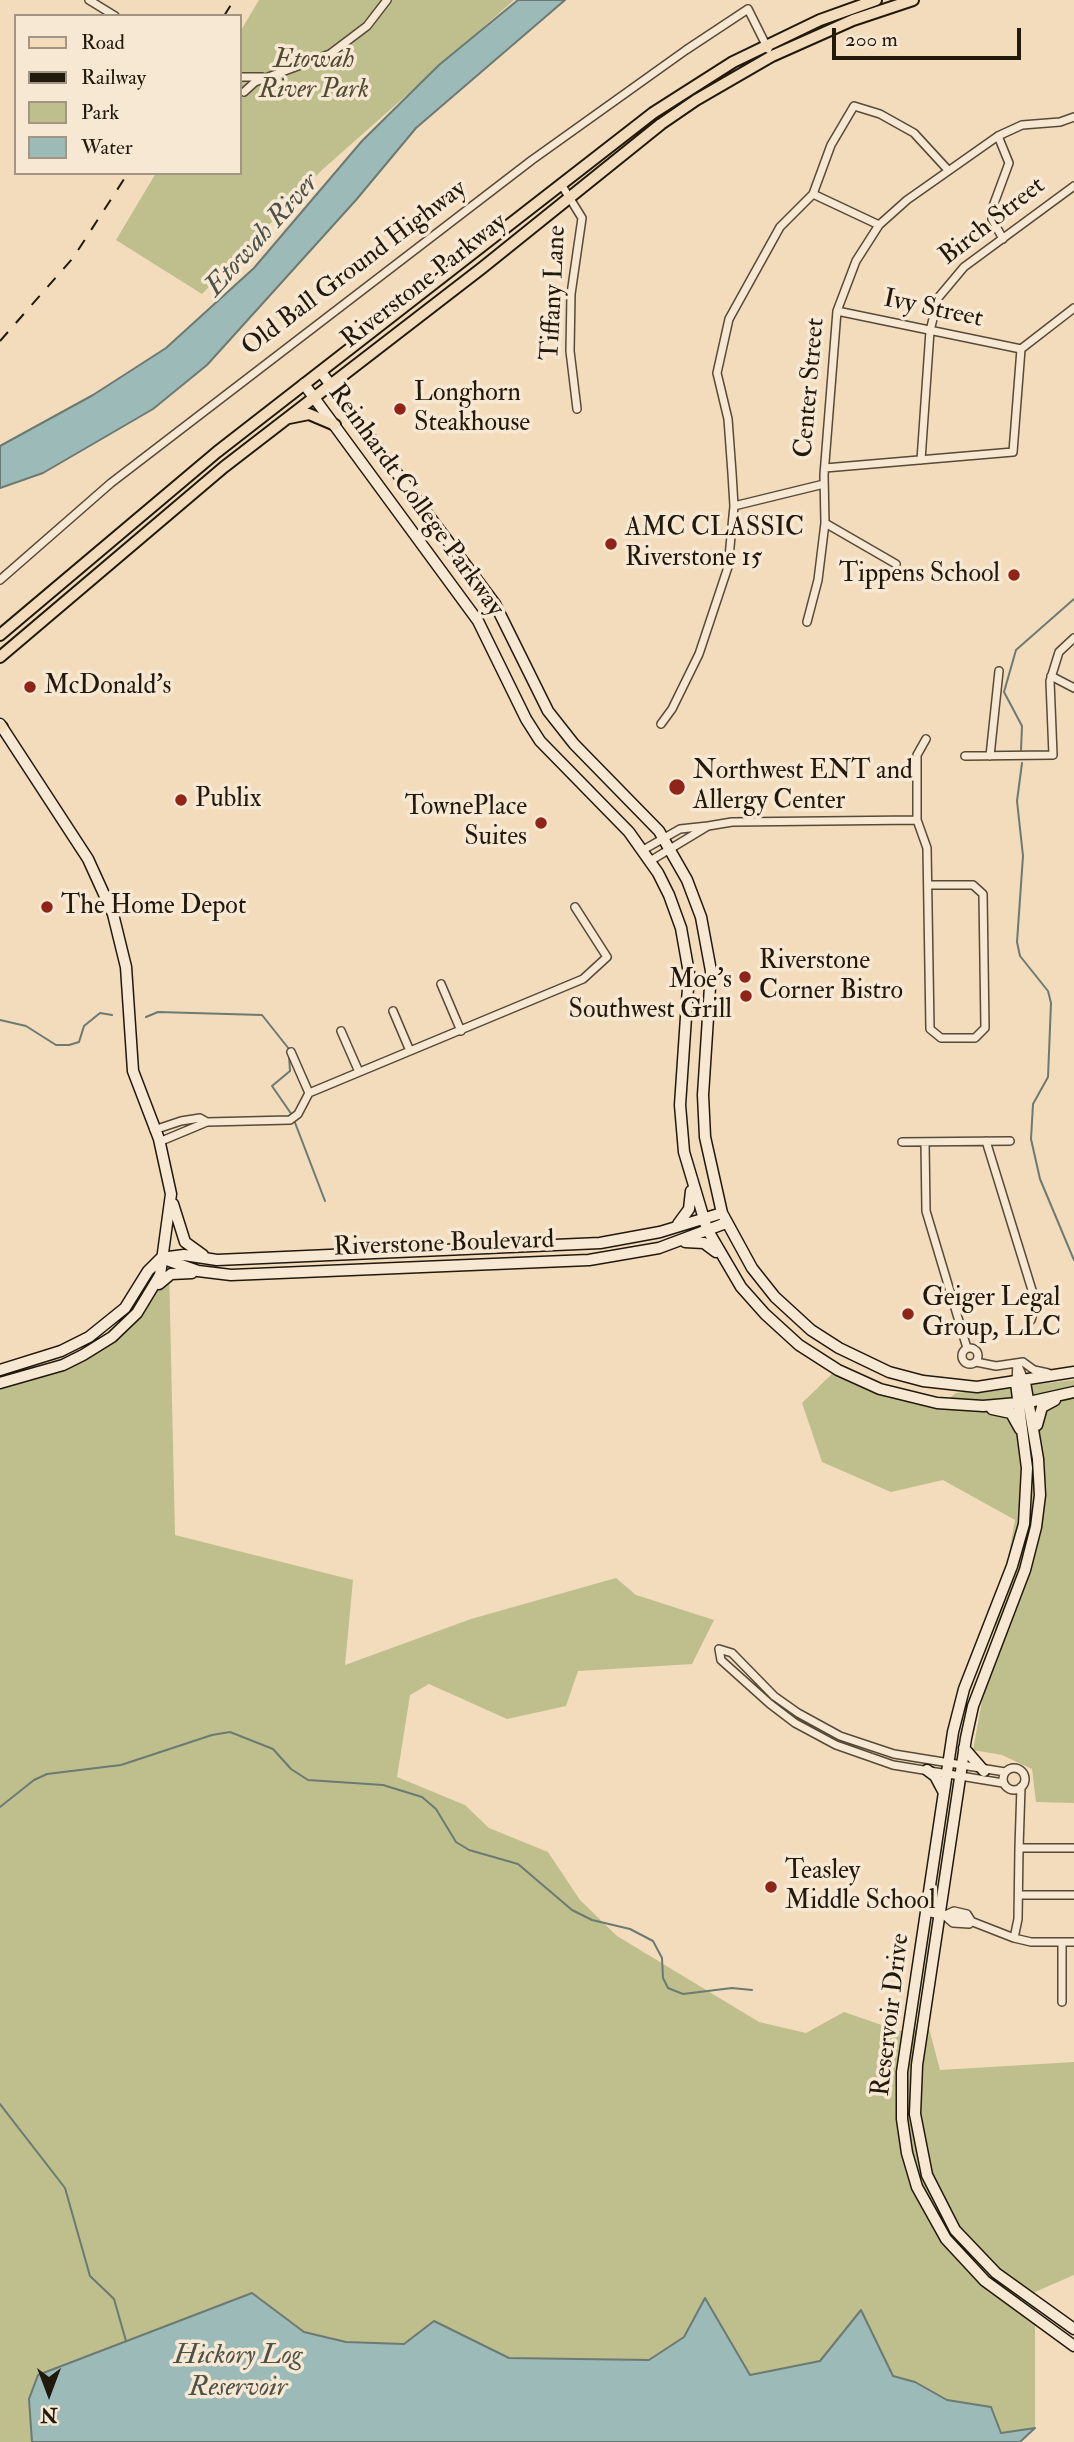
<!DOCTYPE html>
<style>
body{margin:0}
#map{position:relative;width:1074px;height:2442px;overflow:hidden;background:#f2dcbb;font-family:"IM FELL Double Pica",serif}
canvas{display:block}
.legend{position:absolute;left:14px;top:14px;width:228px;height:161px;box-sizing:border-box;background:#f7e8d3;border:2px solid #a29584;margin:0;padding:9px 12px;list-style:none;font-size:21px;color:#22190d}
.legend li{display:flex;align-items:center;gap:14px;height:35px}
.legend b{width:35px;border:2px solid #a29584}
.north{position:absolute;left:14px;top:2358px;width:70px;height:70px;-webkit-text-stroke:5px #f7e8d3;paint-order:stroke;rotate:180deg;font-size:19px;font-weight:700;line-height:28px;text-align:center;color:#22190d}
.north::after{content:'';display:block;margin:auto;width:24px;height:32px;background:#22190d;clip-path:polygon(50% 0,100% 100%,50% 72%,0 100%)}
.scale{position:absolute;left:832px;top:28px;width:189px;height:32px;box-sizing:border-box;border:4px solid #22190d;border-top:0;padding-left:9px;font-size:21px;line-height:24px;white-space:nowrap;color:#22190d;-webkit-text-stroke:5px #f7e8d3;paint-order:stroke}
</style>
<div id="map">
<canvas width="1074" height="2442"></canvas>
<ul class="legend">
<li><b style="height:9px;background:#f2dcbb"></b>Road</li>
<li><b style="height:9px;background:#22190d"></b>Railway</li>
<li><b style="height:19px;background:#bebf8d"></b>Park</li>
<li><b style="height:19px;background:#9cbab7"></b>Water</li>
</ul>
<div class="north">N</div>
<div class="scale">200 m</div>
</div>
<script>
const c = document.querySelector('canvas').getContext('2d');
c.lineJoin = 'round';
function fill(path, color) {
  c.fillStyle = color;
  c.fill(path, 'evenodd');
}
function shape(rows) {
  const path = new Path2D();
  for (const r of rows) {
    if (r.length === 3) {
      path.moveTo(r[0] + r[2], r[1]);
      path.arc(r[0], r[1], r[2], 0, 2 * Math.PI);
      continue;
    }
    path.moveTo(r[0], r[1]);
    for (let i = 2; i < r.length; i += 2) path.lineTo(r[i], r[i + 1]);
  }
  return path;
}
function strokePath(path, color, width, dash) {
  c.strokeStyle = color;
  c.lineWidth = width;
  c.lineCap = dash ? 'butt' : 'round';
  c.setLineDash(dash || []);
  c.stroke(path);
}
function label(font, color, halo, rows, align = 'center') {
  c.font = font + ' "IM FELL Double Pica",serif';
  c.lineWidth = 7;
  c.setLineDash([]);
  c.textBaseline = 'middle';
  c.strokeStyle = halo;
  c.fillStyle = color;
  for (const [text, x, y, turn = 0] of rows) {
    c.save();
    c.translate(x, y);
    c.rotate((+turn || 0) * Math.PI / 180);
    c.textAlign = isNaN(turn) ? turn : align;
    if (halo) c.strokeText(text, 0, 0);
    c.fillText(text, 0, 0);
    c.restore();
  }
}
fill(shape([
 [259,0,514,0,322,170,202,294,116,240,156,173,240,173,240,32],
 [169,1267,175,1535,353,1580,345,1665,471,1619,616,1578,636,1595,714,1620,692,1664,578,1671,566,1706,507,1719,429,1684,410,1695,397,1777,465,1805,489,1828,548,1852,580,1900,617,1936,759,2022,806,2033,844,2012,899,2031,929,2028,940,2070,1074,2062,1074,2275,1035,2292,1035,2428,1001,2433,990,2407,947,2400,915,2382,893,2376,820,2361,750,2375,706,2299,684,2337,649,2360,509,2358,434,2321,404,2344,346,2342,304,2332,251,2293,39,2375,29,2399,32,2442,0,2442,0,1369,47,1365,102,1342,131,1319],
 [837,1369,894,1394,942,1404,956,1393,1074,1380,1074,1803,1036,1802,1032,1769,1002,1755,973,1750,1015,1520,943,1480,891,1492,822,1462,802,1403]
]), '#bebf8d');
const water = shape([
 [518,0,565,0,416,128,356,200,207,365,153,409,43,473,0,488,0,446,93,395,166,348,254,268,362,141,439,65,518,0],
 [252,2293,304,2332,346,2342,404,2344,434,2321,509,2358,649,2360,684,2337,705,2298,750,2375,820,2361,861,2310,893,2376,915,2382,947,2400,991,2407,1001,2433,1035,2428,1020,2442,32,2442,29,2399,38,2375,252,2293]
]);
fill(water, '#9cbab7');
strokePath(water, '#6b7a73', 2);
strokePath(shape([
 [1021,750,1022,726,1004,692,1016,650,1074,599],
 [1022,763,1017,801,1023,856,1017,942,1020,956,1048,991,1051,1003,1048,1077,1033,1104,1031,1139,1040,1179,1074,1260],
 [146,1017,158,1012,262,1015,289,1049],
 [0,1020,26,1026,56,1045,69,1045,79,1042,84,1026,100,1013,112,1015],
 [289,1055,290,1071,272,1086,292,1115],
 [294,1120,325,1201],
 [0,1807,34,1780,47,1774,121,1765,212,1735,230,1732,273,1749,291,1769,308,1780,383,1785,422,1797,436,1809,456,1842,469,1850,518,1864,572,1910,592,1920,630,1929,653,1941,662,1958,663,1978,668,1988,683,1994,732,1988,752,1990],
 [0,2104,65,2188,90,2276,114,2299,126,2341]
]), '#6b7a73', 2);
const street = shape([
 [89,0,115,16],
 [240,77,262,77],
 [244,92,255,82,330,54,367,26,387,0],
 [998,136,1009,163,992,209,992,219,1003,239],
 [561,184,582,218,571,294,570,351,577,409],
 [813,194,831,145,854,106,880,114,914,133,948,170],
 [837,311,1021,349],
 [921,460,930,331,938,298,964,267,1074,186],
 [825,468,1013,452,1021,349,1074,308],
 [734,506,824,484],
 [825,523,896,564],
 [0,580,111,483,532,160,686,50,748,9,768,49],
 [807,622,818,580,825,523,824,475,837,311,856,261,879,225,907,200,998,136,1022,125,1060,122,1074,117],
 [1051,676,1074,688],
 [661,724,672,709,699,654,728,567,734,506,732,473,728,419,717,373,729,319,780,227,813,194,879,225],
 [926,739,917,755,917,820,927,848,930,1029,941,1038,975,1038,985,1028,983,894,973,885,928,885],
 [965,756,1053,755,1050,681,1059,652,1074,638],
 [990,756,999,671],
 [708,826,732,822,917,820],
 [643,850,680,829,708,826,650,861],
 [441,984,461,1031],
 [393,1011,410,1051],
 [341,1031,359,1072],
 [291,1052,309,1093],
 [154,1130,181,1121,200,1118,207,1122],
 [986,1141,1036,1303,1031,1320],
 [159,1142,207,1122,290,1120,298,1114,309,1093,583,979,607,957,575,907],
 [902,1142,1010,1141],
 [925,1142,926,1211,967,1348],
 [970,1356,8],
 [976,1362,996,1366,1023,1362,1034,1370,1048,1373],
 [1016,1383,1017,1363,1025,1382],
 [1014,1779,11],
 [1003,1783,893,1765,836,1745,795,1723,770,1704,721,1660,719,1649,732,1653,774,1696,798,1713,840,1736,894,1754,1005,1772],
 [1019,1848,1021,1787],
 [1019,1895,1074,1895],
 [926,1912,973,1922,1014,1938,1018,1919,1019,1848,1074,1848],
 [945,1915,954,1911,967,1914,972,1922],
 [945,1916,953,1923,969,1924],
 [1014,1938,1031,1942,1074,1942],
 [1062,1943,1062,2002]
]);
const secondary = shape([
 [321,372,495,604,548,711,574,744,659,831,687,880,701,917,711,971,703,1095,705,1137,722,1213,752,1268,775,1297,811,1330,839,1348,889,1372,923,1381,977,1387,1074,1372],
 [304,384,478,621,526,719,540,741,629,832,658,873,669,895,681,928,689,973,680,1105,684,1152,707,1229,741,1287,765,1314,799,1345,838,1370,880,1389,937,1403,983,1406,1029,1402,1074,1392],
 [0,724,88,859,113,914,126,967,133,1071,159,1139,171,1194,160,1275,137,1313,112,1337,83,1355,63,1365,0,1383],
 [173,1204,185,1242,203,1255],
 [678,1224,689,1209,691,1191],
 [685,1242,704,1243,716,1252],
 [161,1258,198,1271,231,1275,589,1260,659,1248,726,1223],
 [161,1258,184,1255,217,1260,600,1243,660,1232,722,1213],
 [159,1284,171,1274,192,1273],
 [0,1370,61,1351,89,1337,125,1308,148,1271,161,1258],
 [1025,1382,1038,1459,1040,1495,1036,1527,1025,1570,973,1706,966,1738,917,2065,915,2114,927,2175,955,2230,996,2273,1074,2329],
 [1016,1383,1027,1468,1024,1524,1012,1566,964,1689,953,1732,902,2072,902,2119,907,2153,917,2187,946,2239,985,2281,1074,2346],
 [992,1409,1011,1413,1020,1429],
 [1037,1425,1042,1407,1055,1400],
 [964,1748,984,1771],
 [927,1770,935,1776,943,1791]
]);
const primary = shape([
 [289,418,309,414,335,425],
 [0,635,217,452,653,113,733,62,820,20,876,0],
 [0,657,224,467,482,268,661,124,696,100,772,56,853,20,913,0],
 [0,726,2,727]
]);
strokePath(street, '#564a38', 10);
strokePath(secondary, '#22190d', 13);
strokePath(primary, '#22190d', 14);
strokePath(street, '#f7e8d3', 7);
strokePath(secondary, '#f7e8d3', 10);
strokePath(primary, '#f2dcbb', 10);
strokePath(shape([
 [224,16,234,0],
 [0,341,73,258,128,173]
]), '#22190d', 2, [12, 12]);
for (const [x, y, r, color] of [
 [400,409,7,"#8f2418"],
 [611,544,7,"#8f2418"],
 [1014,575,7,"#8f2418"],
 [30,687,7,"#8f2418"],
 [677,787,9,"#8f2418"],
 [181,800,7,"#8f2418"],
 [541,823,7,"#8f2418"],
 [47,907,7,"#8f2418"],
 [745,977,7,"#8f2418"],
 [746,996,7,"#8f2418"],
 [908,1314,7,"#8f2418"],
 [771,1887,7,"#8f2418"]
]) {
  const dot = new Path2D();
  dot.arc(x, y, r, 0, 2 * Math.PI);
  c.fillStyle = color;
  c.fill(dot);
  strokePath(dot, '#f7e8d3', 2.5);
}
label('italic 26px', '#514b33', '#f7e8d3', [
 ["Etowah",314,61],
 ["River Park",314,91]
]);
label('26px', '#22190d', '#f7e8d3', [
 ["Birch Street",993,222,-38],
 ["Old Ball Ground Highway",355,269,-37],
 ["Riverstone Parkway",425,282,-38],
 ["Tiffany Lane",555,293,-87],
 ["Ivy Street",933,310,12],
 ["Center Street",811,388,-85],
 ["Reinhardt College Parkway",415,501,54],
 ["Riverstone Boulevard",444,1245,-2],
 ["Reservoir Drive",892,2015,-83]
]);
label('26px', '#22190d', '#f7e8d3', [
 ["Longhorn",414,394],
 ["Steakhouse",414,424],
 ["AMC CLASSIC",625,529],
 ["Riverstone 15",625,559],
 ["Tippens School",1000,575,"right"],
 ["McDonald's",44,687],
 ["Northwest ENT and",693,772],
 ["Allergy Center",693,802],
 ["Publix",195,800],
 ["TownePlace",527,808,"right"],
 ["Suites",527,838,"right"],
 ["The Home Depot",61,907],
 ["Riverstone",759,962],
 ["Corner Bistro",759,992],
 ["Moe's",732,981,"right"],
 ["Southwest Grill",732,1011,"right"],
 ["Geiger Legal",922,1299],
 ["Group, LLC",922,1329],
 ["Teasley",785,1872],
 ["Middle School",785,1902]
], 'left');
label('italic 28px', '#4d5148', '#f7e8d3', [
 ["Etowah River",263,236,-48],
 ["Hickory Log",238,2357],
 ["Reservoir",238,2389]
]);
</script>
